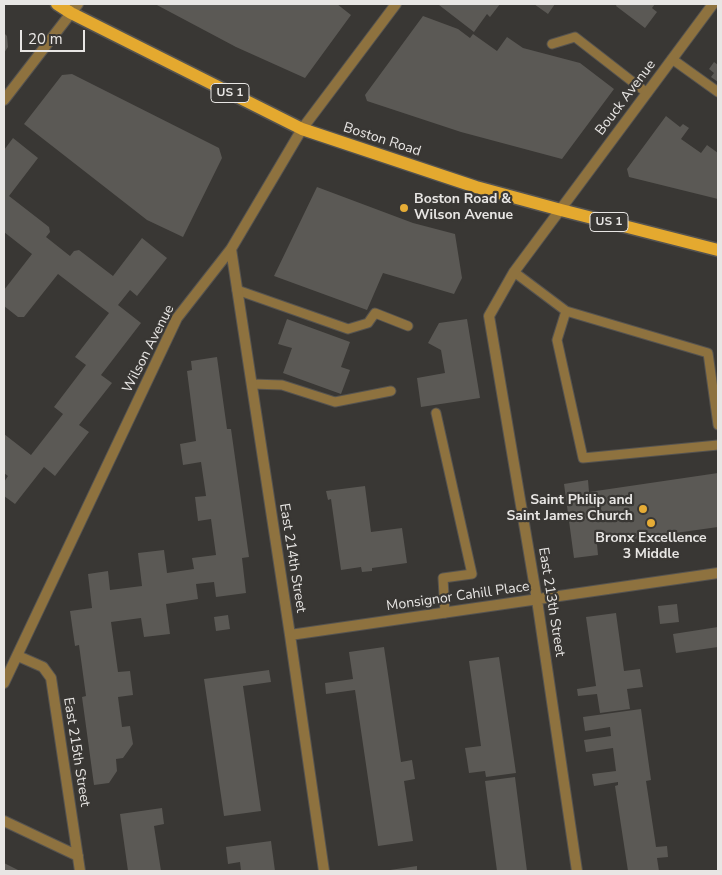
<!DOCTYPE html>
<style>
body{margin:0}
#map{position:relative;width:722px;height:875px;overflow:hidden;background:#393734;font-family:"Nunito Sans",sans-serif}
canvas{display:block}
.frame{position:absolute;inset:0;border:5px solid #e8e6e4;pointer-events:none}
.scale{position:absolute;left:20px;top:30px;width:65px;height:22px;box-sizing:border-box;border:2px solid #e8e6e4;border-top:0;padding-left:6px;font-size:15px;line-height:18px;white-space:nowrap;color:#e8e6e4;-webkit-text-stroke:4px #393734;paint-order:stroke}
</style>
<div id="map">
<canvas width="722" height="875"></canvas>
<div class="frame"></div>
<div class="scale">20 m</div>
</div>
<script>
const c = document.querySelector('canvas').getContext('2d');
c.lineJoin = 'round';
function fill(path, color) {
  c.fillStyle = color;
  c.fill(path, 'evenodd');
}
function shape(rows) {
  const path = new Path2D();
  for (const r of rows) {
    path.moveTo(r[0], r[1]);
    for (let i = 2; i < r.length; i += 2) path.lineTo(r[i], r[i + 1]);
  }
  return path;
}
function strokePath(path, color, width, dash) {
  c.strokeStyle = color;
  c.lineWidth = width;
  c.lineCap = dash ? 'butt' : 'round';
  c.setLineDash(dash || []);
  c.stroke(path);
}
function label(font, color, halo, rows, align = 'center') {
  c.font = font + ' "Nunito Sans",sans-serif';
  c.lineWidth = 4.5;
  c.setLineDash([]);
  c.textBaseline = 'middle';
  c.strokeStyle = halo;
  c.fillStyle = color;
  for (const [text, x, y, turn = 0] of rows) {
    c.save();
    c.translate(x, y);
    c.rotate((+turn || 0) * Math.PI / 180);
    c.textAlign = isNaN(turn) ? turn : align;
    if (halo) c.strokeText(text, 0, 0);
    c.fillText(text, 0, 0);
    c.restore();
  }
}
fill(shape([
 [155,4,337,4,351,15,305,78,236,47],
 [440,4,500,4,490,17,487,14,474,32,439,5],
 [534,4,555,4,548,14],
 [617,4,655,4,652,8,657,12,645,28,616,6],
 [423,16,458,29,470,38,473,34,497,51,507,37,523,48,580,63,614,89,562,159,461,132,367,101,365,95],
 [4,33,7,36,8,47,4,53],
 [714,62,718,65,718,82,711,77,714,73,709,69],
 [72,74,219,148,222,158,183,237,147,220,24,124,62,75],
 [666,116,680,127,683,124,689,128,681,139,701,153,707,145,718,153,718,199,629,177,627,169],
 [13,138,38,158,9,196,49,227,50,232,46,237,70,256,74,251,79,250,113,276,142,238,167,258,137,296,130,290,118,305,141,323,101,375,112,383,79,425,89,432,55,476,44,467,15,504,4,496,4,482,8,476,4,473,4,434,31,455,63,414,54,407,86,365,75,357,109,313,58,274,24,317,18,317,4,306,4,290,32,254,4,232,4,150],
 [317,187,413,223,455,234,462,278,454,294,383,273,367,310,274,276],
 [287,319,350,342,341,367,350,370,341,394,283,373,292,348,278,344],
 [467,319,480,398,421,407,417,378,445,373,441,350,428,343,439,323],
 [217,357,227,429,231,429,249,557,242,558,246,593,216,597,214,582,196,584,198,599,166,604,170,634,144,637,141,618,111,622,118,672,130,671,133,695,118,697,122,727,130,726,133,744,123,758,116,759,117,771,109,783,94,785,82,697,86,696,79,645,75,646,70,611,92,608,88,574,108,571,110,590,142,586,138,553,164,550,167,573,194,569,192,558,216,555,211,519,198,521,195,497,206,496,201,462,183,465,180,444,196,441,187,371,192,370,191,361],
 [718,473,718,527,597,544,598,555,574,558,564,484,588,480,589,492],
 [365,486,371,532,402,528,407,563,372,568,372,571,362,572,361,567,341,570,331,499,328,500,326,491],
 [677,604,679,622,660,624,658,606],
 [616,613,624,671,640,669,643,687,627,689,630,709,600,713,597,694,578,696,577,689,596,686,586,617],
 [228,615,230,629,216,631,214,617],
 [718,627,718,647,676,653,673,634],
 [384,647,401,762,412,760,415,779,404,781,413,841,378,846,355,690,326,694,325,683,353,679,349,652],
 [499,657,516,773,486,777,485,771,469,773,467,760,465,748,481,746,469,661],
 [269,670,271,682,243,686,261,811,224,816,204,679],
 [641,709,651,780,646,781,655,840,656,847,667,846,668,857,657,858,659,871,628,871,615,786,618,785,618,782,594,786,592,774,616,771,613,748,586,752,584,740,611,736,610,727,585,731,583,717],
 [515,777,527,871,497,871,485,781],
 [162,808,164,824,154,826,161,871,128,871,120,814],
 [271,841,275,871,241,871,240,862,228,864,226,847],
 [4,863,20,871,4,871],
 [417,866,417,871,390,871,390,870]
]), '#5b5955');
const lane = shape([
 [552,44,575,37,647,93],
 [672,59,718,92],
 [514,272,566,311,557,340,583,458,718,445],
 [237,290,348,329,368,323,375,313,408,326],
 [566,311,708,353,718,425],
 [252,384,282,385,335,402,391,391],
 [436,413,472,574,443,578,445,613]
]);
const street = shape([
 [4,100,78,4],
 [231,249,290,635,324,871],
 [290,635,718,573],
 [18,656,43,667,51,678,80,871],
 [4,683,177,318,231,249,302,129,396,4],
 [4,821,78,856],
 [577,871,537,600,489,316,514,272,713,4]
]);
const primary = shape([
 [57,4,71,13,302,129,476,187,561,210,718,250]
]);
strokePath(lane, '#555350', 11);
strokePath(street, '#555350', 12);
strokePath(primary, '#555350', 15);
strokePath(lane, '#8e723f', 9);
strokePath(street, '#8e723f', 10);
strokePath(primary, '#e4a92f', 12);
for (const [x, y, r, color] of [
 [404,208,5,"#e6ac36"],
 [643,509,5,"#e6ac36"],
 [651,523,5,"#e6ac36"]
]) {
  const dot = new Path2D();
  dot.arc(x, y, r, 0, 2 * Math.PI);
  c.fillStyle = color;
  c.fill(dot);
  strokePath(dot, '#393734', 2);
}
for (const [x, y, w] of [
 [230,93,38],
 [609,222,38]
]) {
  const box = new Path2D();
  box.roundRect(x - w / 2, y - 9.5, w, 19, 4);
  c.fillStyle = '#393734';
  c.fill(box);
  strokePath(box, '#e8e6e4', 1);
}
label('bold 12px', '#e8e6e4', null, [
 ["US 1",230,93],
 ["US 1",609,222]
]);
label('14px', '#e8e6e4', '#393734', [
 ["Bouck Avenue",626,98,-53],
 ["Boston Road",382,140,18],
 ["Wilson Avenue",149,349,-63],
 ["East 214th Street",292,558,81],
 ["Monsignor Cahill Place",458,597,-8],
 ["East 213th Street",551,602,81],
 ["East 215th Street",76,752,81]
]);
label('bold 14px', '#e8e6e4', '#393734', [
 ["Boston Road &",414,200],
 ["Wilson Avenue",414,216],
 ["Saint Philip and",633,501,"right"],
 ["Saint James Church",633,517,"right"],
 ["Bronx Excellence",651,539,"center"],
 ["3 Middle",651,555,"center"]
], 'left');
</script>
